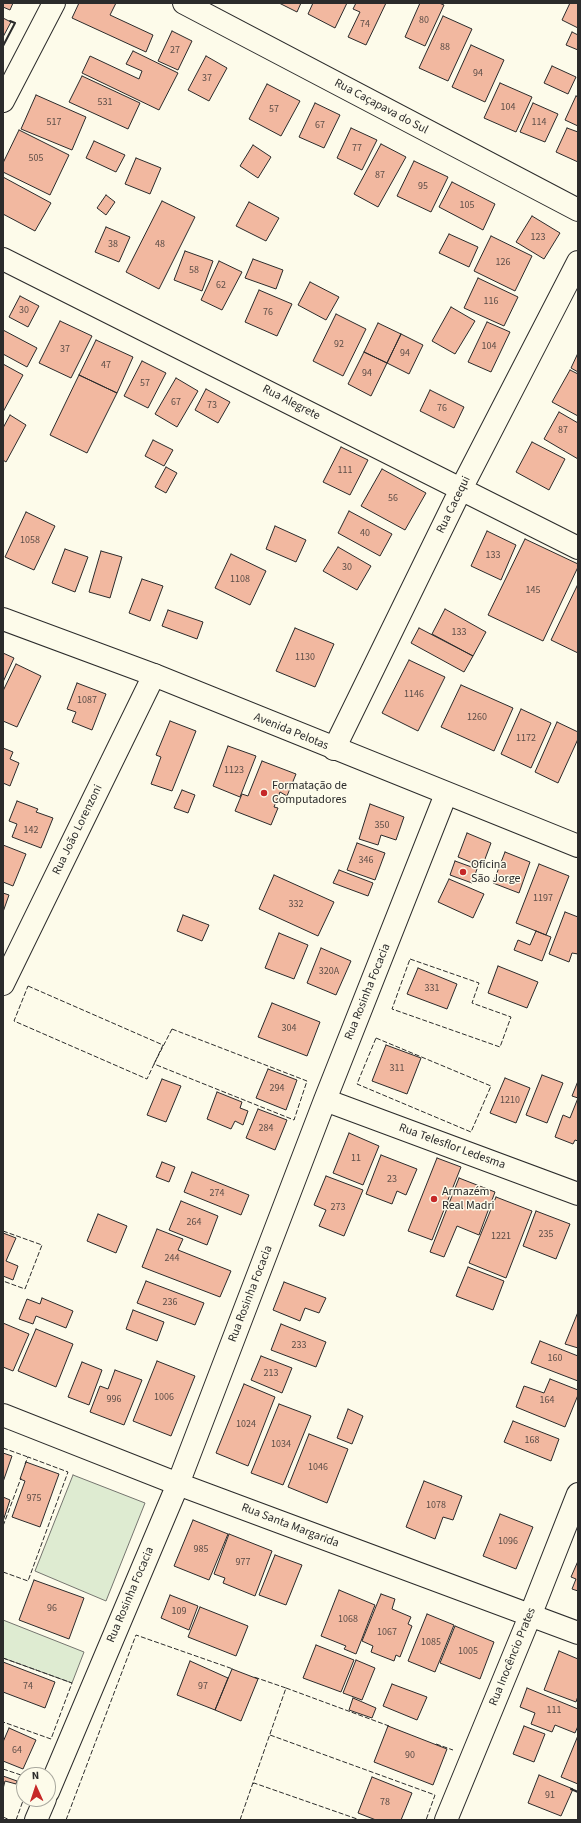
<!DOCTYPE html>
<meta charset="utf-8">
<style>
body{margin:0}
#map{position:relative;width:581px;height:1823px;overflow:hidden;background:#fdfbea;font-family:"Source Sans 3",sans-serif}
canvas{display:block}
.frame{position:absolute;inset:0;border:4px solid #2b2b2b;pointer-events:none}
.north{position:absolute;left:16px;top:1767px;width:40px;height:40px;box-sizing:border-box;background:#fdfbea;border:1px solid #a9a89e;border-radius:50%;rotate:357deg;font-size:11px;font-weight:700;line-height:16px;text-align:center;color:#2b2b2b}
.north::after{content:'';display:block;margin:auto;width:14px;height:18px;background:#c62828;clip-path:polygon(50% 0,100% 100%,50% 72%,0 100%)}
</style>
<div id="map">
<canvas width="581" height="1823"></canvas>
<div class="frame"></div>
<div class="north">N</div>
</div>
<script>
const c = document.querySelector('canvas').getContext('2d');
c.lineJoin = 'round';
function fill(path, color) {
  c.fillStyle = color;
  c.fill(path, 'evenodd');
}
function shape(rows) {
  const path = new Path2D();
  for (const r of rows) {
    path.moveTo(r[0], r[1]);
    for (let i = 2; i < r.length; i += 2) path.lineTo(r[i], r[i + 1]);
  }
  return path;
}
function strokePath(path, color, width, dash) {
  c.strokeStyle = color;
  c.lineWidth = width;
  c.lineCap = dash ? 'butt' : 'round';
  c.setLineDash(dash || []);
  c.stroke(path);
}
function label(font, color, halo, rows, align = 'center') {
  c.font = font + ' "Source Sans 3",sans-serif';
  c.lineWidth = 3;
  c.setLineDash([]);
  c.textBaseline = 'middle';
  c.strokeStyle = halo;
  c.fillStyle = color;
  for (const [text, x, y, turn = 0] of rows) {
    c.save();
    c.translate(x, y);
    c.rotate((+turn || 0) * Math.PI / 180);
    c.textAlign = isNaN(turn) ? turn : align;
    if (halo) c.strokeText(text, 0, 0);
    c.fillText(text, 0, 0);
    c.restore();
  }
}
const green = shape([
 [73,1475,145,1503,106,1601,35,1571,73,1475],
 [3,1620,84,1652,72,1683,3,1658,3,1620]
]);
fill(green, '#deebd1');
strokePath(green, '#74746e', 1);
const building = shape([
 [3,3,13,3,10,10,3,7,3,3],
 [79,3,116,3,110,15,153,35,146,52,72,18,79,3],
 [279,3,301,3,297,12,279,3],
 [313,3,347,3,335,28,308,14,313,3],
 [356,3,386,3,366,45,348,37,360,12,353,9,356,3],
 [420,3,439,3,444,5,425,46,405,37,420,3],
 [570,3,578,3,578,28,562,20,570,3],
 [443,16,472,29,448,81,419,68,443,16],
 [3,18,11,22,3,37,3,18],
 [172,31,192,41,178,70,158,61,172,31],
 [572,32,578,35,578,50,566,45,572,32],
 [471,45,504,60,485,102,452,87,471,45],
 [133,51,178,73,159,110,82,73,90,56,139,79,142,71,126,64,133,51],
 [206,56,227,68,209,101,188,90,206,56],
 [552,66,576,77,568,94,544,83,552,66],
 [82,76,140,103,128,129,69,102,82,76],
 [500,83,532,97,516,132,484,118,500,83],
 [267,84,300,101,281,136,249,119,267,84],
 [36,95,86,117,72,150,21,129,36,95],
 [576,96,578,97,578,126,565,120,576,96],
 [315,103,340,115,324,148,299,137,315,103],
 [533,103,558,114,545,142,520,132,533,103],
 [351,128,377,140,362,170,337,158,351,128],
 [567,128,578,132,578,162,556,152,567,128],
 [19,130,69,155,50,195,3,172,3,163,19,130],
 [94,141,125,155,116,172,86,158,94,141],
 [381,144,406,157,378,207,354,194,381,144],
 [253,145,271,157,258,178,240,166,253,145],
 [136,158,161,168,150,194,125,184,136,158],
 [414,161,448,177,431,212,397,196,414,161],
 [3,177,51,203,35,231,3,214,3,177],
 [452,182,495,204,483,230,439,207,452,182],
 [106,195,115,202,106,215,97,208,106,195],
 [162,201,195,217,159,289,126,272,162,201],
 [249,202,279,218,266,241,236,226,249,202],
 [532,216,560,233,544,259,516,242,532,216],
 [106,227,130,237,119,262,95,252,106,227],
 [449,234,478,247,469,267,439,253,449,234],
 [491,236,532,256,515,291,474,271,491,236],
 [185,251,213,261,202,291,174,280,185,251],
 [253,259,283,270,276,289,245,278,253,259],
 [219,261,242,272,222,310,201,300,219,261],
 [478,278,518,297,504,326,464,308,478,278],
 [310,282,339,297,326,320,298,305,310,282],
 [259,290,292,304,277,336,245,322,259,290],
 [20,296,39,306,28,327,9,317,20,296],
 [451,307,475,321,455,354,432,341,451,307],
 [336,314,366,329,343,376,313,361,336,314],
 [60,321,92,336,71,378,39,363,60,321],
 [487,322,510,332,491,372,468,362,487,322],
 [378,323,401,334,387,363,364,352,378,323],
 [3,330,37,348,27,367,3,354,3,330],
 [401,334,423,345,409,374,387,363,401,334],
 [96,340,133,357,117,393,79,375,96,340],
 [364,352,387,363,371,396,348,384,364,352],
 [578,353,578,372,571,368,578,353],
 [142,361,166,373,148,408,124,396,142,361],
 [3,364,23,375,3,412,3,364],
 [570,370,578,374,578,416,552,402,570,370],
 [79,375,117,393,87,453,50,435,79,375],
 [176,378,198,391,177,427,155,414,176,378],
 [206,389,230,402,218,423,195,410,206,389],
 [430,390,464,407,454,428,420,411,430,390],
 [559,412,578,423,578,459,544,439,559,412],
 [10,415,26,425,6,462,3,460,3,428,10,415],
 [153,440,173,450,164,466,145,456,153,440],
 [532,442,565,459,549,490,516,472,532,442],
 [341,447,368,460,350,495,323,482,341,447],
 [166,467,177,473,166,493,155,487,166,467],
 [382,469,426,493,405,530,361,506,382,469],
 [349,511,392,534,380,556,338,533,349,511],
 [26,512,55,526,34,570,5,557,26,512],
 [275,526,306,540,296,562,266,549,275,526],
 [487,531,516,545,501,580,471,566,487,531],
 [525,539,578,564,578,567,543,641,488,615,525,539],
 [338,547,371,566,357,590,323,571,338,547],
 [65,549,88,557,75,592,52,583,65,549],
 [101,551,122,557,110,598,89,592,101,551],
 [231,554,266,571,250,605,215,588,231,554],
 [142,579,163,586,150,621,129,613,142,579],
 [578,584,578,653,551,640,578,584],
 [445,609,486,632,473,656,432,634,445,609],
 [168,610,203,622,197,639,162,626,168,610],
 [295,628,334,644,315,687,276,671,295,628],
 [419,628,473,656,464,672,411,643,419,628],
 [3,653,14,658,3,682,3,653],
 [409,660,445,677,418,731,382,713,409,660],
 [16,664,41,676,17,727,3,721,3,691,16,664],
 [77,683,106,694,92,730,72,722,76,712,67,709,77,683],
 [461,685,513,708,494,751,441,727,461,685],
 [521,709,551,723,531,768,501,754,521,709],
 [170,721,196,731,172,791,151,784,161,757,156,755,170,721],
 [557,722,578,732,578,739,558,783,535,772,557,722],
 [228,746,256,756,240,797,213,786,228,746],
 [3,748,13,752,10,759,19,763,10,786,3,783,3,748],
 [262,761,296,774,287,796,280,792,274,807,278,808,271,825,235,811,242,794,248,796,262,761],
 [182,790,195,795,188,813,174,808,182,790],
 [17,801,38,809,36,812,53,818,41,848,12,837,17,824,9,821,17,801],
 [370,804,404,817,396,840,381,835,378,845,359,839,370,804],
 [467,833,491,843,482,867,458,857,467,833],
 [357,843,385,853,375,880,347,870,357,843],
 [3,845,26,854,13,886,3,882,3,845],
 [505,852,530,862,519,893,493,883,505,852],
 [455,861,477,869,472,883,450,875,455,861],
 [539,864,569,876,546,935,516,923,539,864],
 [339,870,373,883,368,896,333,883,339,870],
 [274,875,334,902,318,936,259,909,274,875],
 [449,879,484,894,473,918,438,902,449,879],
 [3,893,9,895,3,912,3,893],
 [565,912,578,917,578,954,572,953,569,962,549,954,565,912],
 [183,915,209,925,202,941,177,931,183,915],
 [536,931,551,937,542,961,514,950,518,940,530,945,536,931],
 [279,933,308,945,294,979,265,968,279,933],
 [321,948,351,961,336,995,307,983,321,948],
 [498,966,538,982,527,1008,488,993,498,966],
 [418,968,457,984,447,1009,407,994,418,968],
 [272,1003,320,1022,307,1056,258,1037,272,1003],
 [386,1045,421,1058,407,1094,372,1081,386,1045],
 [268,1069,297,1080,286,1110,256,1098,268,1069],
 [542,1075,563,1083,547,1123,526,1115,542,1075],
 [505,1078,530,1088,516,1123,490,1113,505,1078],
 [162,1079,181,1086,166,1122,147,1115,162,1079],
 [578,1081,578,1141,575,1140,573,1144,555,1137,563,1115,570,1118,578,1098,572,1096,578,1081],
 [217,1092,242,1102,240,1108,248,1111,243,1125,235,1121,231,1129,207,1119,217,1092],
 [258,1109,287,1120,275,1150,246,1138,258,1109],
 [349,1133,379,1146,363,1185,333,1173,349,1133],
 [381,1155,417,1169,406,1195,397,1191,392,1204,366,1194,381,1155],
 [437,1158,461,1167,432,1240,408,1231,437,1158],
 [162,1162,175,1167,169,1182,156,1177,162,1162],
 [192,1172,249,1195,241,1215,184,1192,192,1172],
 [326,1176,363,1190,344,1236,319,1226,326,1210,314,1205,326,1176],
 [459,1178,495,1192,479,1235,457,1226,444,1257,430,1252,459,1178],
 [496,1197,532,1211,506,1278,469,1263,496,1197],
 [181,1201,218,1216,207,1245,169,1230,181,1201],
 [536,1211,570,1224,556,1259,523,1246,536,1211],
 [98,1214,127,1226,116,1253,87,1241,98,1214],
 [157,1229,183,1239,178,1250,231,1271,220,1297,142,1267,157,1229],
 [3,1233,16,1238,6,1261,18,1266,13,1280,3,1276,3,1233],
 [468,1267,504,1281,493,1310,456,1296,468,1267],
 [146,1281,204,1303,195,1325,137,1303,146,1281],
 [284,1282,326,1298,319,1313,305,1308,300,1321,273,1310,284,1282],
 [42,1298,73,1311,66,1328,36,1316,33,1324,19,1319,27,1299,40,1304,42,1298],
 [133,1310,164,1322,157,1341,126,1329,133,1310],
 [578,1312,578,1348,565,1344,578,1312],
 [3,1323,29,1334,13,1371,3,1367,3,1323],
 [281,1324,326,1342,316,1367,271,1350,281,1324],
 [36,1329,73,1344,56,1387,18,1371,36,1329],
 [540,1341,578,1356,578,1381,531,1363,540,1341],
 [261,1356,292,1368,282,1393,251,1380,261,1356],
 [157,1361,195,1376,171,1436,133,1421,157,1361],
 [82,1362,102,1370,89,1405,68,1397,82,1362],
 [115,1370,142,1380,124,1425,90,1412,100,1386,108,1389,115,1370],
 [550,1379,578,1390,578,1395,565,1427,516,1407,524,1386,544,1393,550,1379],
 [244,1384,275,1397,248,1466,216,1453,244,1384],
 [279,1404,311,1416,283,1485,251,1473,279,1404],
 [348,1409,363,1416,352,1444,337,1438,348,1409],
 [513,1421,559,1439,551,1461,504,1442,513,1421],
 [309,1434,348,1449,327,1503,288,1487,309,1434],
 [3,1453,12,1456,3,1482,3,1453],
 [26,1462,59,1474,40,1527,12,1517,25,1481,20,1479,26,1462],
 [424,1481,462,1496,453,1520,443,1517,435,1539,406,1527,424,1481],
 [3,1497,10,1500,3,1521,3,1497],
 [500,1514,533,1527,516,1569,483,1556,500,1514],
 [193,1520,228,1534,209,1580,174,1566,193,1520],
 [229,1534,272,1551,255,1596,223,1583,225,1578,214,1574,229,1534],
 [275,1555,302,1565,286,1605,259,1595,275,1555],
 [578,1561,578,1591,572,1589,576,1579,571,1577,578,1561],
 [34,1580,84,1598,69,1639,19,1620,34,1580],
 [339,1590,375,1605,356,1654,344,1649,346,1646,321,1636,339,1590],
 [381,1594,395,1599,392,1609,411,1617,408,1624,412,1626,400,1657,396,1655,394,1661,371,1652,373,1646,362,1641,381,1594],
 [170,1595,198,1606,189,1630,161,1618,170,1595],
 [200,1607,248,1626,236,1656,188,1637,200,1607],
 [427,1614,454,1625,435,1672,408,1661,427,1614],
 [455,1626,494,1642,480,1679,440,1663,455,1626],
 [316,1645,354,1660,341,1692,303,1678,316,1645],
 [559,1651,578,1659,578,1696,576,1702,544,1690,559,1651],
 [356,1660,375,1668,362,1700,343,1693,356,1660],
 [190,1661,228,1678,215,1710,177,1695,190,1661],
 [3,1662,55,1682,45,1708,3,1692,3,1662],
 [232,1669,258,1679,241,1721,215,1710,232,1669],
 [392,1684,427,1697,417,1720,383,1706,392,1684],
 [527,1688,578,1709,578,1726,575,1733,555,1725,552,1732,531,1724,535,1713,520,1707,527,1688],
 [353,1698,376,1708,372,1718,349,1710,353,1698],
 [388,1726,447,1749,433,1785,374,1762,388,1726],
 [524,1726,545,1734,534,1762,513,1754,524,1726],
 [9,1728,36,1740,23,1769,3,1761,3,1742,9,1728],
 [577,1738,578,1739,578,1784,561,1777,577,1738],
 [539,1775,573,1789,561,1816,528,1803,539,1775],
 [3,1776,17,1781,16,1784,5,1781,3,1789,3,1776],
 [372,1777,412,1793,401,1820,376,1820,358,1813,372,1777]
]);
fill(building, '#f2b8a0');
strokePath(building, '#2b2b2b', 1);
const street = shape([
 [184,3,578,210],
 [3,101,54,3],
 [3,259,578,548],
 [334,749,461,489,578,262],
 [3,984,154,675],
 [325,1100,578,1194],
 [3,1415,178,1484,578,1633],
 [48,1792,178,1484,325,1100,446,794],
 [36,1820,45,1799],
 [446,1820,530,1616,578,1494]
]);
const secondary = shape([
 [3,619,154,675,578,846]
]);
strokePath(street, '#2b2b2b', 24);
strokePath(secondary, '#2b2b2b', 24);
strokePath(street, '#fdfbea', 22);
strokePath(secondary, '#fdfbea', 22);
strokePath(shape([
 [410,959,479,983,472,1003,511,1017,500,1047,392,1009,410,959],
 [28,986,163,1045,147,1079,14,1021,28,986],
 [172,1029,307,1081,294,1120,154,1064,172,1029],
 [376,1038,491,1086,471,1132,357,1084,376,1038],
 [3,1231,42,1245,25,1289,3,1281],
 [3,1448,28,1457],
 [3,1526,21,1478],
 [3,1572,28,1581,68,1472,28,1457,25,1464],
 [3,1658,72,1683,51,1739,3,1722],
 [286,1688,389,1726],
 [270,1735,435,1795,426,1820],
 [436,1744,453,1750],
 [3,1769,24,1776],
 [253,1784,254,1783,360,1820],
 [3,1817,10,1820],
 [16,1820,24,1798],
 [66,1820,136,1635,233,1669],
 [240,1820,286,1688,254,1677]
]), '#2b2b2b', 1, [5, 2]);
strokePath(shape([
 [3,46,15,23,10,21],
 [571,1789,578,1792]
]), '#2b2b2b', 2);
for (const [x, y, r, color] of [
 [264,793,4,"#c62828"],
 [463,872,4,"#c62828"],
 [434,1199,4,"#c62828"]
]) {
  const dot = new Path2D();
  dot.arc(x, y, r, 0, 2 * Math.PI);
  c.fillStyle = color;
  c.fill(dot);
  strokePath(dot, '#fdfbea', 1.5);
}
label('10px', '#5d4e48', null, [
 ["80",424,21],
 ["74",365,25],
 ["88",445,48],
 ["27",175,51],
 ["94",478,74],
 ["37",207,79],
 ["531",105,103],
 ["104",508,108],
 ["57",274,110],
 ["517",54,123],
 ["114",539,123],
 ["67",320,126],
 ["77",357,149],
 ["505",36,159],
 ["87",380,176],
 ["95",423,187],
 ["105",467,206],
 ["123",538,238],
 ["38",113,245],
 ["48",160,245],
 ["126",503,263],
 ["58",194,271],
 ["62",221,286],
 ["116",491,302],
 ["30",24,311],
 ["76",268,313],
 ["92",339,345],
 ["104",489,347],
 ["37",65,350],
 ["94",405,354],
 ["47",106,366],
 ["94",367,374],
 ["57",145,384],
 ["67",176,403],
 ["73",212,406],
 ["76",442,409],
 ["87",563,431],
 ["111",345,471],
 ["56",393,499],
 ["40",365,534],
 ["1058",30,541],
 ["133",493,556],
 ["30",347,568],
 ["1108",240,580],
 ["145",533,591],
 ["133",459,633],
 ["1130",305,658],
 ["1146",414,695],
 ["1087",87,701],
 ["1260",477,718],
 ["1172",526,739],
 ["1123",234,771],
 ["350",382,826],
 ["142",31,831],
 ["346",366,861],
 ["1197",543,899],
 ["332",296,905],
 ["320A",329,972],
 ["331",432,989],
 ["304",289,1029],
 ["311",397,1069],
 ["294",277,1089],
 ["1210",510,1101],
 ["284",266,1129],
 ["11",356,1159],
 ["23",392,1180],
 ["274",217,1194],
 ["273",338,1208],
 ["264",194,1223],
 ["235",546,1235],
 ["1221",501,1237],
 ["244",172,1259],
 ["236",170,1303],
 ["233",299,1346],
 ["160",555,1359],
 ["213",271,1374],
 ["1006",164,1398],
 ["996",114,1400],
 ["164",547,1401],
 ["1024",246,1425],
 ["168",532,1441],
 ["1034",281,1445],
 ["1046",318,1468],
 ["975",34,1499],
 ["1078",436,1506],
 ["1096",508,1542],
 ["985",201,1550],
 ["977",243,1563],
 ["96",52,1609],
 ["109",179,1612],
 ["1068",348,1620],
 ["1067",387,1633],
 ["1085",431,1643],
 ["1005",468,1652],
 ["74",28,1687],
 ["97",203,1687],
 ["111",554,1711],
 ["64",17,1751],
 ["90",410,1756],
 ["91",550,1796],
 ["78",385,1803]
]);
label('12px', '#2b2b2b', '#fdfbea', [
 ["Rua Caçapava do Sul",381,107,28],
 ["Rua Alegrete",291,403,27],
 ["Rua Cacequi",454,505,-64],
 ["Avenida Pelotas",291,732,22],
 ["Rua João Lorenzoni",78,830,-64],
 ["Rua Rosinha Focacia",368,992,-68],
 ["Rua Telesflor Ledesma",452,1147,20],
 ["Rua Rosinha Focacia",251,1294,-69],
 ["Rua Santa Margarida",290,1526,21],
 ["Rua Rosinha Focacia",131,1595,-67],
 ["Rua Inocêncio Prates",513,1657,-68]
]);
label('12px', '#2b2b2b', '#fdfbea', [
 ["Formatação de",272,786],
 ["Computadores",272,800],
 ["Oficina",471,865],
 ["São Jorge",471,879],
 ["Armazém",442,1192],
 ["Real Madri",442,1206]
], 'left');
</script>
